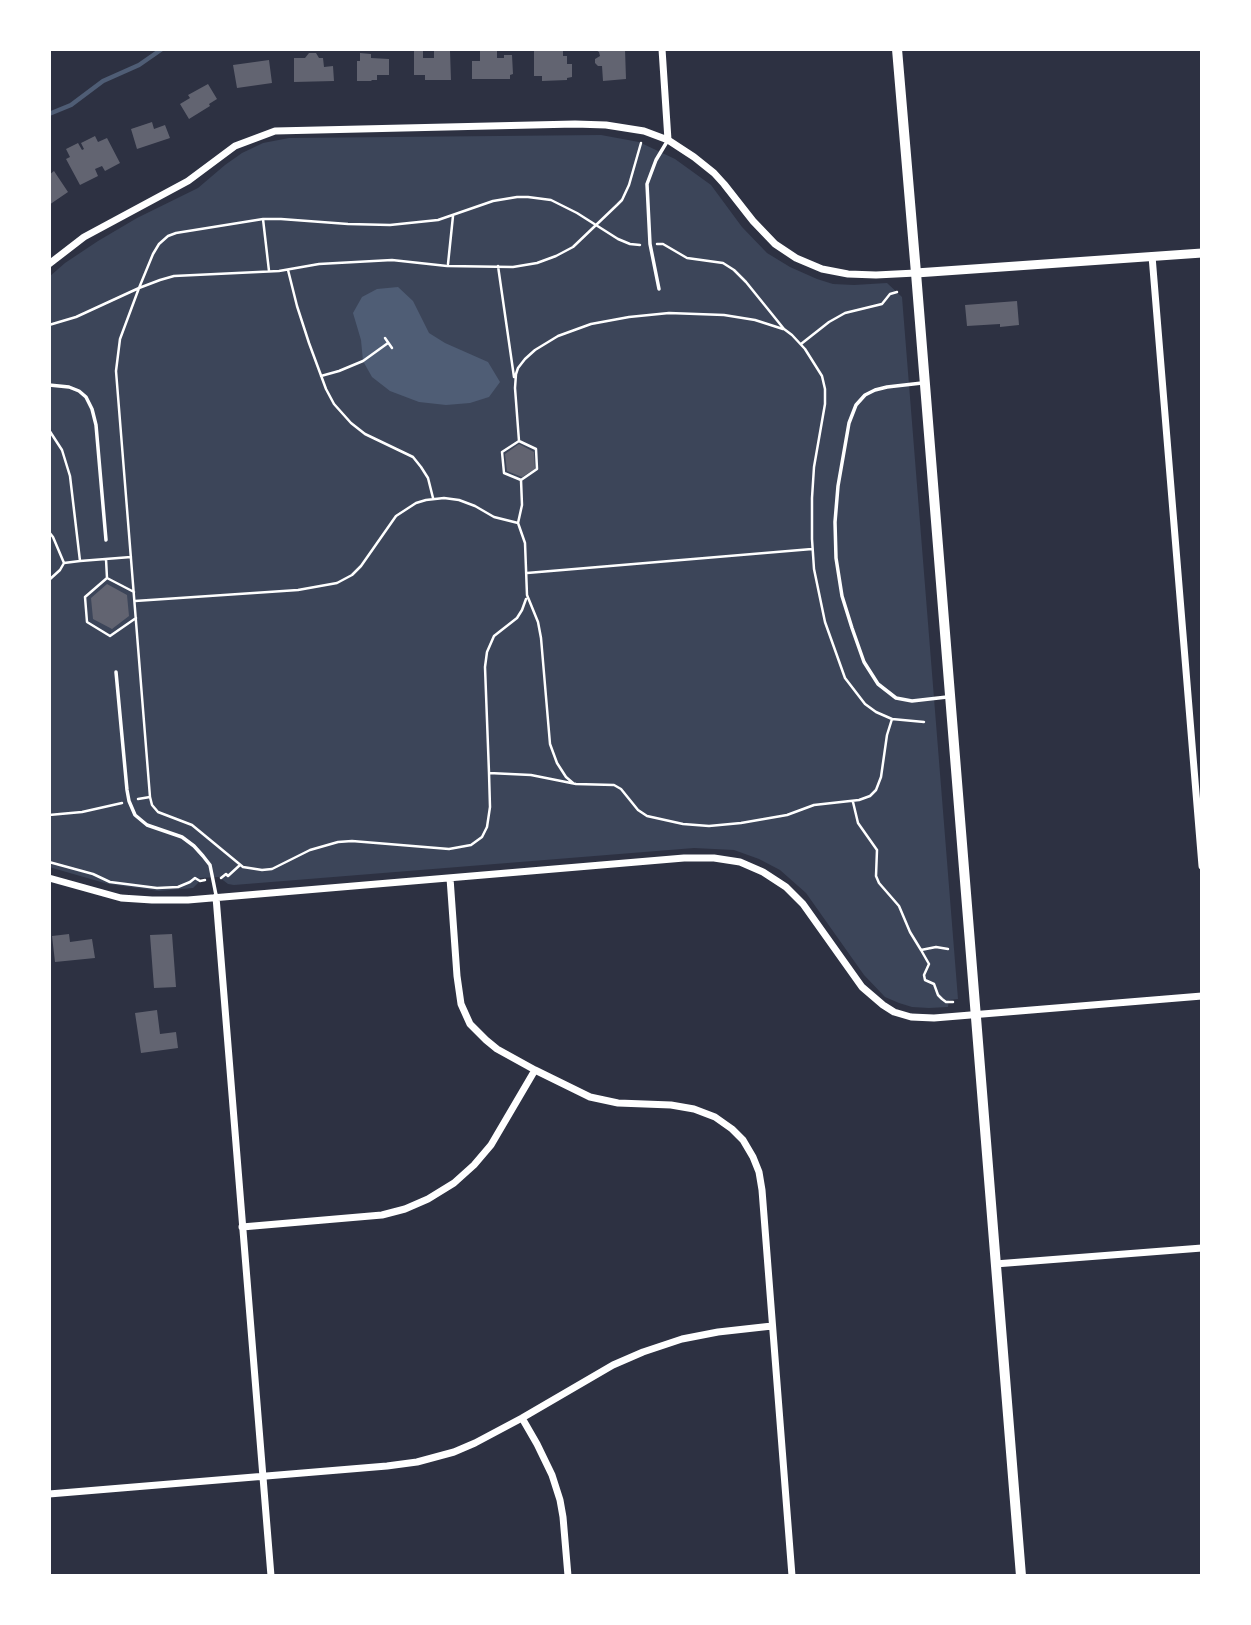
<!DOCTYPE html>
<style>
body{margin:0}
#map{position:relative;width:1251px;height:1625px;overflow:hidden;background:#2d3142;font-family:"IBM Plex Serif",serif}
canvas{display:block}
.frame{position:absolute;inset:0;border:51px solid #fff;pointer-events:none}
</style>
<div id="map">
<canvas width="1251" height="1625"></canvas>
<div class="frame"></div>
</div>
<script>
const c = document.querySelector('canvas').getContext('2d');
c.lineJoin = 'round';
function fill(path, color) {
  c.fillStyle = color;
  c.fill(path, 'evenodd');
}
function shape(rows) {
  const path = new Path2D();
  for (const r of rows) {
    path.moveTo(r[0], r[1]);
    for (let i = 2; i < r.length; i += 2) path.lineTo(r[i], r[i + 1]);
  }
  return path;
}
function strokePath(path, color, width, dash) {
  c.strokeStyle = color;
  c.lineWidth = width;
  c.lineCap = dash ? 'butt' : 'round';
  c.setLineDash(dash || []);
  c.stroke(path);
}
fill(shape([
 [601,135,639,142,675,159,711,185,742,227,767,253,790,267,817,279,833,284,854,285,887,283,902,297,958,999,949,1000,948,1007,929,1008,912,1007,899,1003,885,997,864,975,806,893,780,870,759,859,734,850,694,848,234,885,228,884,219,877,200,878,198,883,193,888,159,891,108,884,49,867,49,277,65,263,98,241,137,218,198,188,225,165,242,153,263,143,289,138]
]), '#3c4559');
fill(shape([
 [398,287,413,301,429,333,445,343,488,362,500,382,489,397,470,403,446,405,419,402,390,391,372,377,363,361,361,340,353,313,362,297,377,289]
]), '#4f5d75');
strokePath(shape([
 [49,114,71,105,103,81,139,65,162,49]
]), '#4f5d75', 4.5);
fill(shape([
 [480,49,497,49,497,58,504,58,504,55,512,55,513,74,510,75,510,79,472,79,472,61,480,61],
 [534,49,563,49,563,56,567,56,567,64,572,64,572,77,567,78,567,80,542,81,542,76,534,76],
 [594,49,625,49,626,79,603,81,602,66,598,66,595,63,595,59,600,56,599,52],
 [414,51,423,51,423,58,434,58,434,51,450,51,451,80,425,80,425,75,414,75],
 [309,53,316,53,319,58,323,58,324,67,333,66,334,81,294,82,294,58,305,58],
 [360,53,371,54,371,58,389,59,389,75,377,75,377,80,371,80,372,81,357,81,357,61,360,61],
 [269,60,272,83,237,88,233,65],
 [208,84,217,99,209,104,210,106,189,119,180,104,190,98,188,95],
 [152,122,154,129,165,125,170,138,137,149,131,129],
 [95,136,98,142,107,138,120,163,105,171,102,166,95,169,98,176,80,185,66,159,70,157,66,149,78,143,82,150,84,149,81,143],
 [54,171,68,192,49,205,49,175],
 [1017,301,1019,325,1000,327,1000,324,967,326,965,305],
 [519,444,534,452,535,469,522,477,507,471,505,454],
 [107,584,127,595,129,616,112,629,93,619,91,598],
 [69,934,70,942,92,939,95,958,55,962,52,936],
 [172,934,176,987,154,988,150,935],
 [157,1010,160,1034,176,1032,178,1048,141,1053,135,1013]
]), '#626471');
strokePath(shape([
 [263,219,269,271],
 [448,264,453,216],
 [498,266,514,377],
 [288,270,297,306,309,343,326,389,334,404,351,423,365,434,413,457,421,467,428,478,433,498],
 [49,325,76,317,139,288,153,254,159,244,168,236,176,233,263,219,281,219,348,224,390,225,438,220,493,201,517,197,528,197,551,200,577,213,618,239,630,244,640,245],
 [385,338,392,348],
 [801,344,829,322,845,313,882,304,890,294,897,292],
 [321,376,339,371,363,361,388,343],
 [49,430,62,450,70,476,80,561,131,557],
 [519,441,536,449,537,469,521,480],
 [49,532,53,537,64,563],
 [106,559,107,578,85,597,87,622,110,636,136,618],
 [64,563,80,561],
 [527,573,812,549],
 [107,578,134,592],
 [49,580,60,570,64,563],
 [135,601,298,590,337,583,352,575,361,566,396,516,416,503,426,500,444,498,459,500,475,506,494,517,518,523],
 [892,719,924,722],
 [489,773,485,667,487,652,494,636,517,618,522,610,526,599],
 [573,783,566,777,557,763,550,744,541,638,538,622,527,595,525,543,518,523,522,505,521,480,504,473,502,452,519,441,515,388,516,374,518,368,525,359,535,350,558,336,591,324,629,317,669,313,724,315,755,320,783,329],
 [150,797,116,371,120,339,139,288,160,280,174,276,279,271,319,264,392,260,447,266,513,267,537,263,556,256,573,247,617,205,622,200,629,185,641,143],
 [138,799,150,797,152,805,158,812,192,825,243,867,262,870,272,869,310,850,338,842,352,841,449,849,471,845,482,837,487,827,490,807,489,773,531,775,576,784,614,785,621,789,638,810,647,816,683,824,709,826,741,823,787,815,814,805,859,800,870,796,876,790,881,777,887,735,892,719,876,712,865,704,845,678,825,622,814,569,812,539,812,498,814,467,825,404,825,389,822,376,805,349,792,335,784,329,746,282,734,270,723,263,687,258,663,244,657,244],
 [853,802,858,823,877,850,876,876,879,883,899,906,910,932,921,950],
 [49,815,82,812,122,803],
 [49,862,93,874,110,882,157,888,178,887,190,882,195,878,200,881,205,880],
 [221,878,226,874,228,876,240,865],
 [948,949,936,947,921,950,929,964,924,975,925,980,934,984,938,995,942,999,946,1002,953,1002]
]), '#fff', 2.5);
strokePath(shape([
 [659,289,650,244,647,184,656,160,668,140],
 [922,383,887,387,875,390,865,395,856,405,849,423,838,486,835,522,836,558,842,596,852,628,864,662,878,684,896,698,912,701,947,697],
 [49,385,69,387,79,391,86,397,92,409,96,425,106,540],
 [116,672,127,790,129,801,135,815,147,825,182,837,194,846,203,856,210,865,216,895]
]), '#fff', 3.5);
strokePath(shape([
 [662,49,668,140],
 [1152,256,1202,866],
 [49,264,84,237,188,181,235,146,275,131,575,124,606,125,644,131,668,140,694,157,714,173,724,184,753,221,775,244,796,258,822,269,848,274,876,275,916,273],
 [49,878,121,898,152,900,188,900,684,858,714,858,740,862,763,872,786,887,803,904,862,987,883,1005,894,1012,911,1017,934,1018,1202,996],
 [450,878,457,976,461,1004,470,1024,486,1040,497,1049,535,1070,590,1097,618,1103,671,1105,694,1109,715,1117,732,1129,743,1140,753,1157,759,1172,762,1190,792,1576],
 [216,897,271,1576],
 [242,1227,382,1215,405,1209,428,1199,454,1183,474,1165,491,1145,535,1070],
 [995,1264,1202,1248],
 [522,1418,537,1444,552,1475,560,1500,563,1517,568,1576],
 [49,1494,387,1466,417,1462,454,1452,475,1443,522,1418,613,1365,643,1352,682,1339,718,1332,772,1326]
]), '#fff', 7);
strokePath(shape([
 [916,273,1202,253]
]), '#fff', 9);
strokePath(shape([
 [897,49,916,273,1021,1576]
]), '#fff', 10);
</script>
